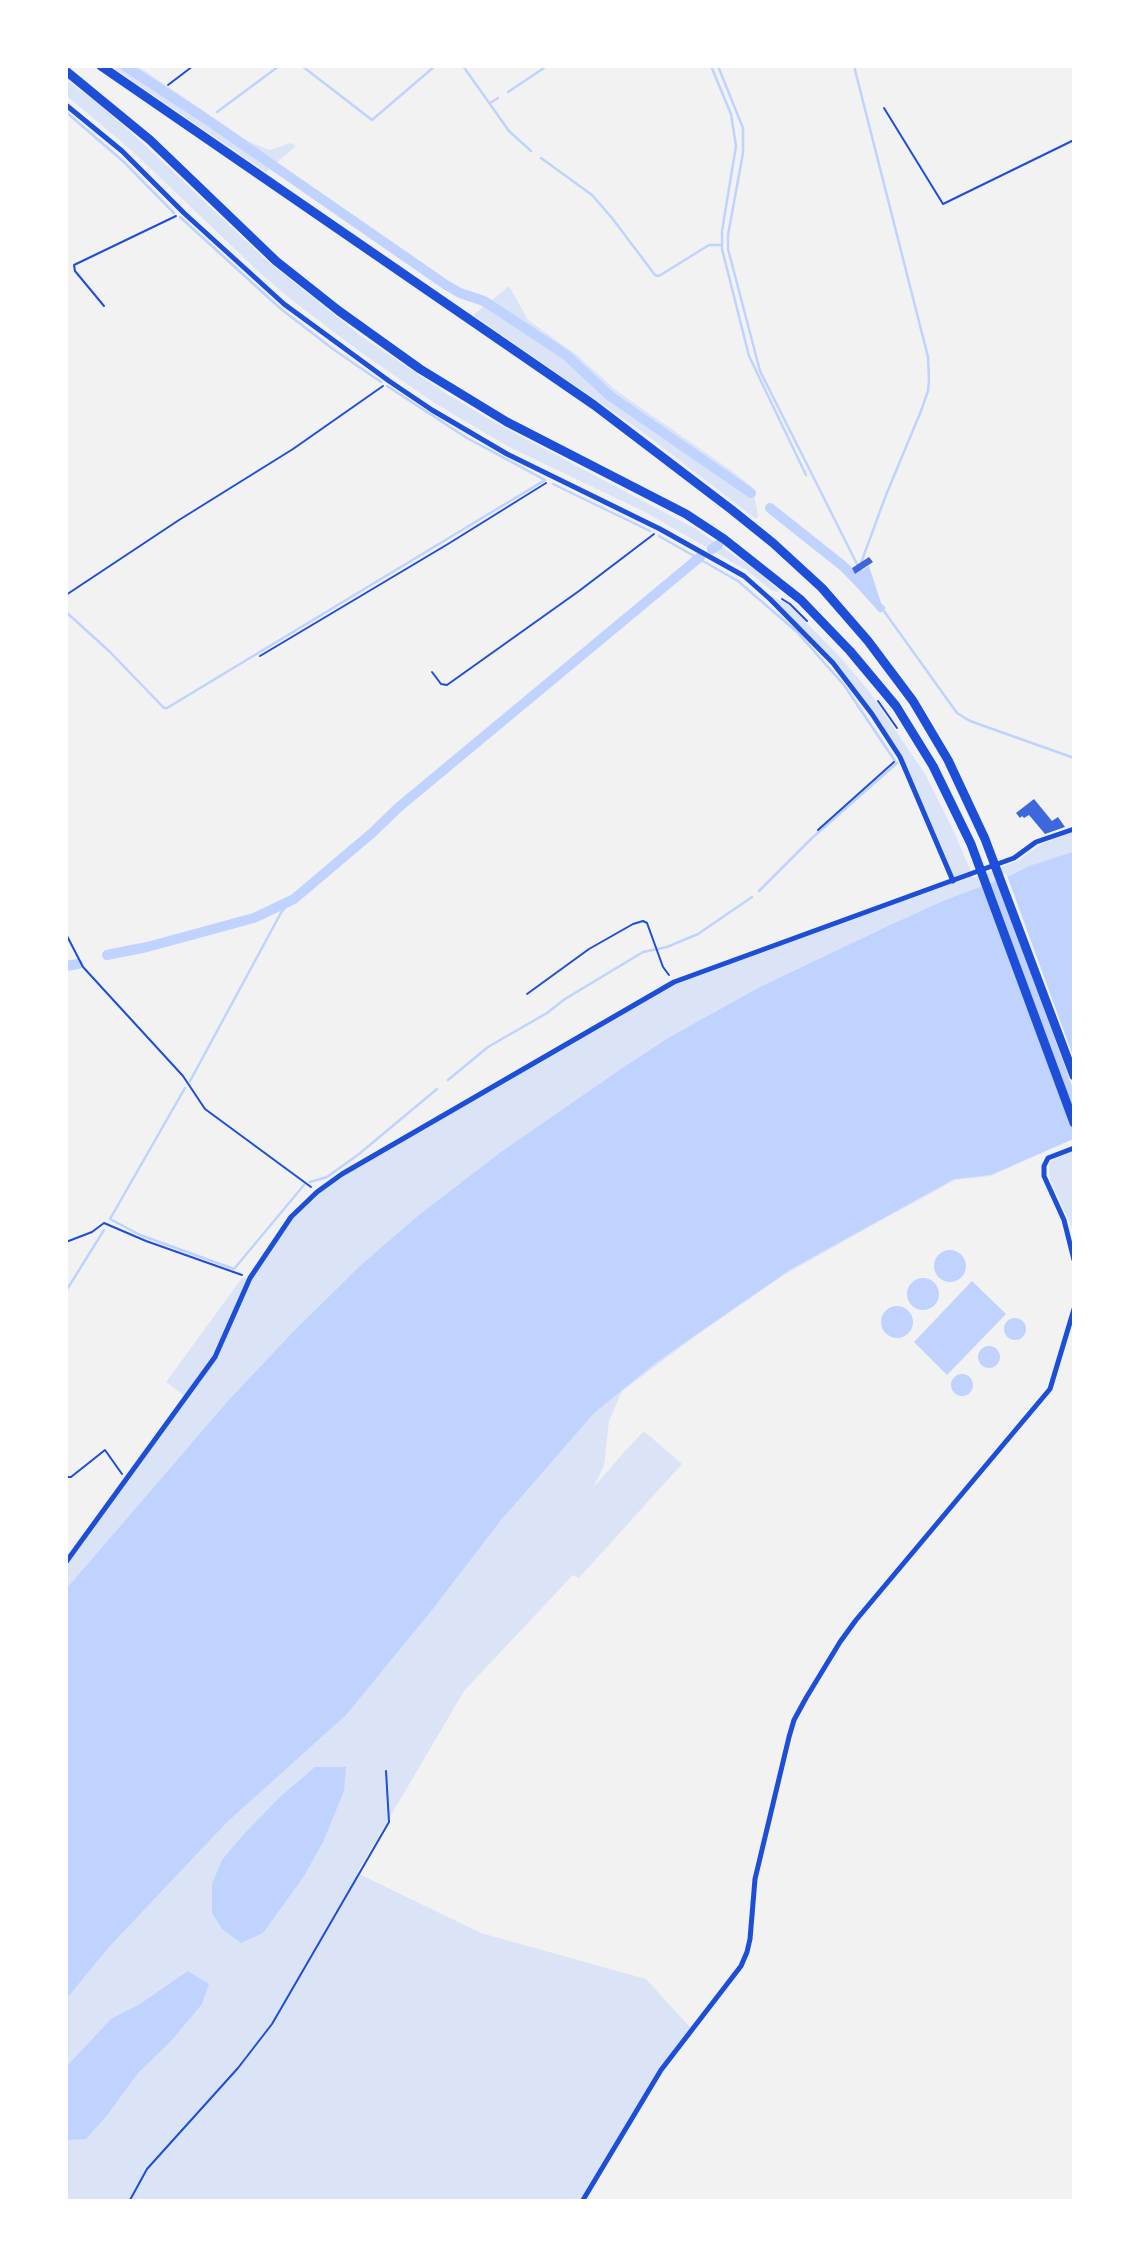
<!DOCTYPE html>
<style>
body{margin:0}
#map{position:relative;width:1140px;height:2267px;overflow:hidden;background:#f2f2f2;font-family:Helvetica,sans-serif}
canvas{display:block}
.frame{position:absolute;inset:0;border:68px solid #fff;pointer-events:none}
</style>
<div id="map">
<canvas width="1140" height="2267"></canvas>
<div class="frame"></div>
</div>
<script>
const c = document.querySelector('canvas').getContext('2d');
c.lineJoin = 'round';
function fill(path, color) {
  c.fillStyle = color;
  c.fill(path, 'evenodd');
}
function shape(rows) {
  const path = new Path2D();
  for (const r of rows) {
    if (r.length === 3) {
      path.moveTo(r[0] + r[2], r[1]);
      path.arc(r[0], r[1], r[2], 0, 2 * Math.PI);
      continue;
    }
    path.moveTo(r[0], r[1]);
    for (let i = 2; i < r.length; i += 2) path.lineTo(r[i], r[i + 1]);
  }
  return path;
}
function strokePath(path, color, width, dash) {
  c.strokeStyle = color;
  c.lineWidth = width;
  c.lineCap = dash ? 'butt' : 'round';
  c.setLineDash(dash || []);
  c.stroke(path);
}
fill(shape([
 [112,67,139,67,248,141,269,150,291,143,296,146,266,172],
 [67,80,100,105,145,145,266,260,361,336,447,394,494,422,696,529,757,571,780,591,777,592,771,590,748,571,643,511,509,447,436,404,359,351,293,301,260,273,131,150,67,96],
 [509,286,528,320,577,355,617,391,732,471,753,488,758,516,756,519,641,431,473,315],
 [771,596,788,604,841,658,869,691,925,774,955,834,971,872,954,879,903,760,874,714,835,663],
 [1073,832,1073,1139,991,1176,955,1180,871,1226,784,1275,701,1332,622,1391,609,1421,604,1466,593,1488,624,1452,644,1431,682,1464,579,1578,573,1575,464,1691,357,1873,481,1933,646,1979,691,2028,659,2070,581,2200,67,2200,67,1564,216,1357,251,1278,293,1218,318,1192,343,1174,674,984,972,875,973,878,1019,860,1041,844],
 [1073,1151,1074,1153,1073,1230,1050,1179,1049,1170,1050,1162,1052,1160],
 [242,1278,248,1278,214,1357,186,1397,166,1382]
]), '#dbe4f7');
fill(shape([
 [869,566,881,603,886,608,880,613,844,573,851,569,856,574],
 [1073,852,1073,1139,990,1175,954,1179,791,1269,658,1361,594,1413,501,1520,432,1610,346,1715,226,1823,109,1947,67,1998,67,1588,228,1401,292,1333,361,1265,419,1215,501,1152,624,1067,670,1037,760,987,886,927,943,901,1012,875,1029,866],
 [950,1266,16],
 [923,1294,16],
 [972,1281,1006,1314,947,1375,914,1342],
 [897,1322,16],
 [1015,1329,11],
 [989,1357,11],
 [962,1385,11],
 [315,1767,346,1767,344,1791,323,1842,304,1876,263,1933,241,1943,222,1929,212,1913,212,1884,222,1860,243,1835,281,1796],
 [188,1971,209,1984,202,2004,171,2041,138,2073,108,2114,86,2139,67,2140,67,2066,111,2019,140,2004]
]), '#bfd3fe');
fill(shape([
 [1006,873,1073,1056,1073,1089,996,877]
]), '#f2f2f2');
strokePath(shape([
 [302,66,372,120,435,66],
 [463,66,509,131,531,151],
 [711,66,731,114,736,146,722,231,722,249,749,356,806,475],
 [718,66,743,128,743,153,728,235,728,249,760,371,862,574],
 [854,66,928,357,929,380,928,391,921,411,886,495,861,563],
 [508,92,547,66],
 [490,103,498,98],
 [66,112,124,162,174,213],
 [217,112,279,66],
 [541,158,592,195,612,218,655,275,659,276,709,245,722,245],
 [180,217,281,309,333,349,381,382],
 [387,386,467,438,545,480],
 [553,484,650,531],
 [659,536,738,581,797,632,844,685,895,761],
 [881,607,957,713,970,721,1074,758],
 [66,612,109,651,164,708,167,708,545,480],
 [759,891,812,838,897,763],
 [448,1080,488,1047,547,1013,565,999,643,952,667,947,698,934,752,897],
 [190,1081,282,911,294,899],
 [310,1182,327,1177,359,1154,437,1089],
 [110,1219,140,1235,234,1269,304,1185],
 [110,1219,185,1088],
 [66,1291,104,1230]
]), '#bfd3fe', 2.5);
strokePath(shape([
 [125,66,206,119,446,285,460,293,484,301,566,355,610,396,751,493],
 [770,508,843,566,857,580],
 [712,549,718,545],
 [107,955,147,947,254,918,294,899,372,833,399,807,700,557],
 [66,966,78,964]
]), '#bfd3fe', 10);
fill(shape([
 [869,557,873,562,855,574,852,568],
 [1034,799,1052,821,1058,817,1065,827,1045,834,1029,815,1024,818,1022,816,1020,818,1016,813]
]), '#3d67dc');
strokePath(shape([
 [168,85,193,66],
 [884,108,943,204,1074,140],
 [104,306,75,271,74,265,176,216],
 [66,595,179,520,293,449,383,386],
 [782,599,790,604,807,621],
 [260,656,448,544,546,483],
 [432,672,441,684,447,685,579,591,654,534],
 [878,701,897,728],
 [818,830,894,762],
 [66,934,83,967,183,1076,205,1109,311,1187],
 [527,994,589,949,633,924,643,921,647,923,663,967,669,975],
 [66,1242,92,1232,104,1223,146,1241,242,1275],
 [66,1477,71,1477,105,1450,122,1474],
 [130,2200,147,2169,238,2068,272,2024,389,1822,386,1771]
]), '#1d4ed8', 2);
strokePath(shape([
 [66,105,122,151,184,213,284,304,389,381,432,410,507,454,660,529,744,576,770,599,833,663,872,714,900,757,953,881],
 [1074,1148,1048,1158,1044,1166,1044,1176,1064,1220,1074,1260],
 [66,1562,215,1357,250,1278,291,1217,317,1192,342,1174,674,982,1014,858,1036,842,1074,829],
 [583,2200,661,2070,741,1966,747,1952,750,1939,755,1879,789,1737,794,1720,806,1698,840,1642,856,1620,1050,1389,1074,1309]
]), '#1d4ed8', 5);
strokePath(shape([
 [101,66,594,405,732,510,773,543,822,588,868,641,913,701,948,760,985,839,1074,1076],
 [66,71,150,140,276,261,339,311,420,369,507,422,686,514,724,539,801,600,850,651,896,706,933,766,971,844,1074,1123]
]), '#1d4ed8', 9);
</script>
